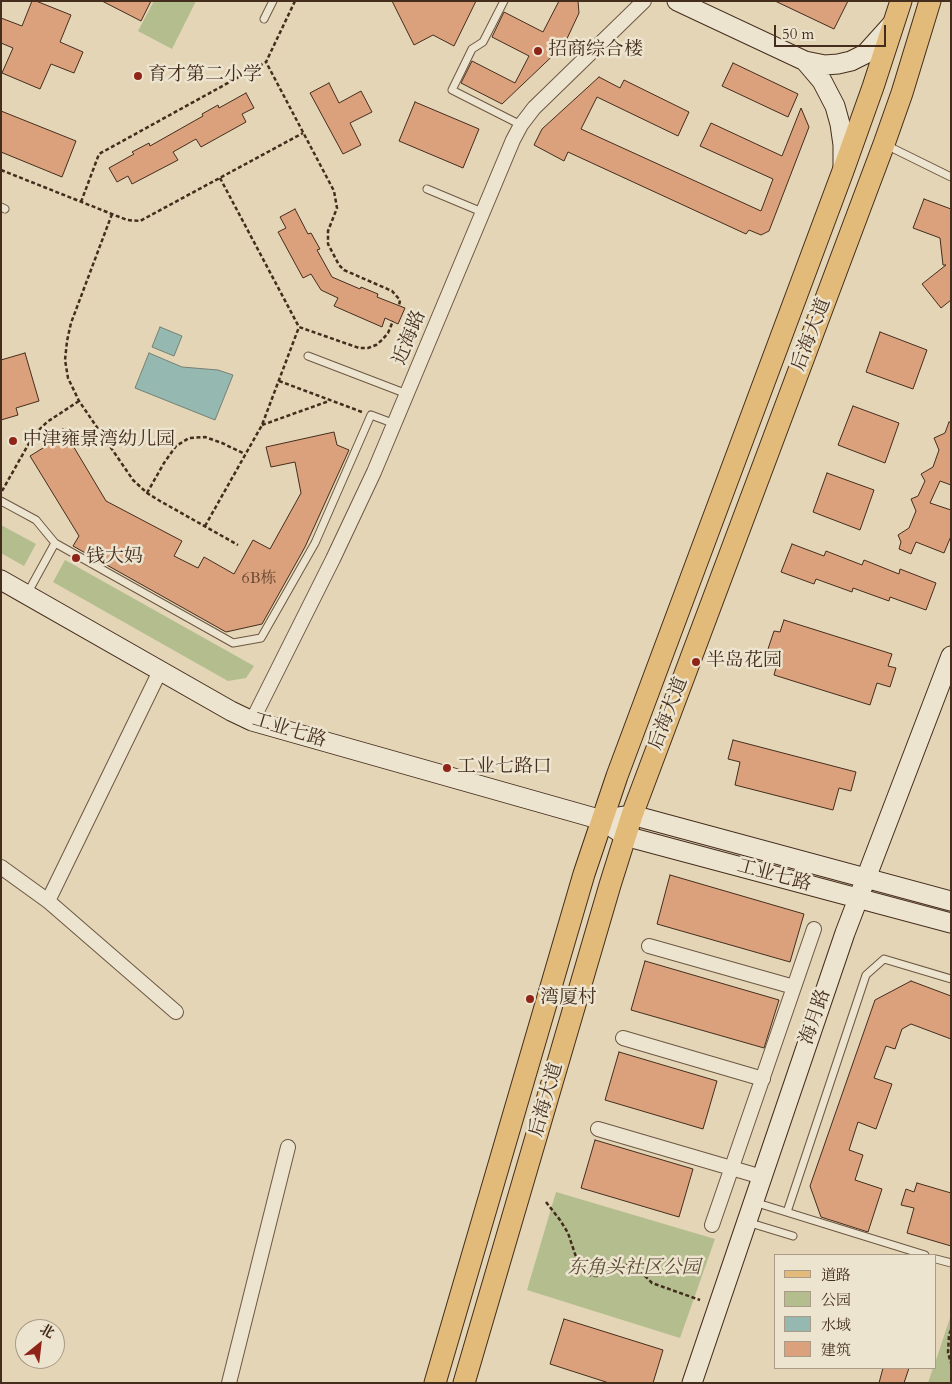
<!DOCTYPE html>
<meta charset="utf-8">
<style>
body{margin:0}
#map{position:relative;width:952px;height:1384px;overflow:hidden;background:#e3d5b5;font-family:Cardo,"Noto Serif SC",serif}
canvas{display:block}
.frame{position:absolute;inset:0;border:2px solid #442d1d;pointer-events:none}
.legend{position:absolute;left:774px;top:1254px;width:162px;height:115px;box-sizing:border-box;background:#ede4cf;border:1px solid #a99b88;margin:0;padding:6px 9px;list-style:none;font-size:15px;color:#442d1d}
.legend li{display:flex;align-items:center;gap:10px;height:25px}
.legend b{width:25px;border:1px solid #a99b88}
.north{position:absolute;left:15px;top:1319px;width:50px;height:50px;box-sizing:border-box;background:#ede4cf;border:1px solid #a99b88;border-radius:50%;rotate:29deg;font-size:14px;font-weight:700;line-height:20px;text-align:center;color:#442d1d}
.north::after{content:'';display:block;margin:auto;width:18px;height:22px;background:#8f2418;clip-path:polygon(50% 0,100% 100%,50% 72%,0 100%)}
.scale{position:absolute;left:774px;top:25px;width:112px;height:22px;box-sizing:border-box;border:2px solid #442d1d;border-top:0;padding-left:6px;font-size:15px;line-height:18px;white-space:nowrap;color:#442d1d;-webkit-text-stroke:4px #ede4cf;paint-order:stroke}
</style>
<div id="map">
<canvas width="952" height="1384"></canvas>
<div class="frame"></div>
<ul class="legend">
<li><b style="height:6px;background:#e2ba7a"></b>道路</li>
<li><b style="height:14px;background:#b3bd8e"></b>公园</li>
<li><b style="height:14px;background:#95b8b0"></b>水域</li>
<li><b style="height:14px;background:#daa17c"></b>建筑</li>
</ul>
<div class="north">北</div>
<div class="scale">50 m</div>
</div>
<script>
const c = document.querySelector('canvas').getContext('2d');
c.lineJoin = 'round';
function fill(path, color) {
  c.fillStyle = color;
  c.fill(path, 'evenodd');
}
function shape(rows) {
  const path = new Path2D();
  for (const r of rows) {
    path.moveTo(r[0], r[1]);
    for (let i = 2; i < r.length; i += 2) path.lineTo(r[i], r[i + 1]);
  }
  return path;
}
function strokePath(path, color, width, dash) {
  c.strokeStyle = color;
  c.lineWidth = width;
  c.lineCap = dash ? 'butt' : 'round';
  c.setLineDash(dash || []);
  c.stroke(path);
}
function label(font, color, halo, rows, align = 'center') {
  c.font = font + ' Cardo,"Noto Serif SC",serif';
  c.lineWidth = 5;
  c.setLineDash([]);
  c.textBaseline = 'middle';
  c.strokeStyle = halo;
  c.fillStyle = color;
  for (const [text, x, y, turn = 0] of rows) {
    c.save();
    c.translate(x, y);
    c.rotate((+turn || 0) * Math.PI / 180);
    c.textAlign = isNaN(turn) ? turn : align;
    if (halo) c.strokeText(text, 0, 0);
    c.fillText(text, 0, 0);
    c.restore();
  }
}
fill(shape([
 [154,1,196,1,172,49,138,31],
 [1,525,36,544,24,566,1,553],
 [65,560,254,666,246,678,228,681,53,582],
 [556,1192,715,1239,680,1338,527,1290],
 [951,1315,951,1383,928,1383,933,1368,936,1368,936,1360]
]), '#b3bd8e');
const water = shape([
 [160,327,182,336,174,356,152,347,160,327],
 [149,353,182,367,218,370,233,375,215,420,135,388,149,353]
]);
fill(water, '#95b8b0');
strokePath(water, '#758075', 1);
const building = shape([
 [32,1,36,1,71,15,60,42,83,52,74,73,51,64,40,89,2,73,13,48,1,43,1,18,22,26,32,1],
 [102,1,151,1,141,21,102,1],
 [392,1,476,1,454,46,433,35,414,45,392,1],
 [559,1,578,1,579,13,564,45,502,104,461,83,472,61,515,83,529,56,492,37,504,12,543,32,559,1],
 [775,1,848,1,834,29,775,1],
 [733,63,798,94,788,117,722,86,733,63],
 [599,77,620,88,624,80,689,112,678,136,597,97,581,129,761,211,773,179,700,146,711,123,782,156,801,108,809,127,769,231,761,235,749,230,746,234,568,152,564,161,534,145,542,129,599,77],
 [329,83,339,103,361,91,372,112,350,123,361,145,343,154,310,93,329,83],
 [246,93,254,108,242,114,246,122,201,147,196,139,173,152,178,160,132,184,128,176,117,182,109,168,134,154,132,152,149,143,150,146,203,116,202,114,218,105,219,108,246,93],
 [415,102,479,129,463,168,399,141,415,102],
 [1,111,76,141,62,177,1,152,1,111],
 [924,199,951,209,951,300,941,308,922,284,946,265,943,265,940,238,913,228,924,199],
 [295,209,308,234,311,233,320,249,317,250,332,277,360,289,361,287,378,294,377,297,405,308,398,324,385,318,382,327,334,306,338,298,321,290,311,274,303,278,278,232,286,228,280,217,295,209],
 [880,332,927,350,913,389,866,372,880,332],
 [25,353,39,401,16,408,18,415,1,420,1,360,25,353],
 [853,406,899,423,885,463,838,445,853,406],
 [949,422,951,423,951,485,940,481,930,503,951,510,951,536,944,553,916,542,911,554,899,549,901,542,898,535,909,528,916,511,911,499,918,496,925,481,921,474,933,467,939,450,934,438,945,433,949,422],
 [63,429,106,501,182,541,174,556,198,568,204,557,234,574,253,540,270,549,301,493,295,462,271,467,266,447,334,432,337,445,349,450,305,547,262,624,226,632,73,546,79,536,30,456,51,443,47,438,63,429],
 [827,473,874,490,860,530,813,512,827,473],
 [792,544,824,556,826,551,862,565,864,560,899,574,900,569,936,583,926,610,890,597,889,601,853,588,852,592,816,579,814,584,781,572,792,544],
 [784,620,892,654,888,666,896,668,890,687,877,683,870,705,774,675,780,653,768,649,774,631,780,632,784,620],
 [733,740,856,772,851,791,839,788,833,810,735,785,740,762,728,759,733,740],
 [670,875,804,914,790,962,657,924,670,875],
 [645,961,779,1000,764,1048,631,1010,645,961],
 [911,981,951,996,951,1039,911,1024,902,1029,895,1049,886,1046,874,1078,892,1084,876,1129,858,1122,849,1150,863,1155,855,1180,882,1189,868,1232,821,1217,810,1186,875,1000,911,981],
 [619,1052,717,1081,703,1129,605,1100,619,1052],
 [595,1140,693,1169,679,1217,581,1188,595,1140],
 [917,1183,951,1193,951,1246,907,1233,914,1208,901,1205,906,1189,914,1192,917,1183],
 [564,1319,663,1350,653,1383,609,1383,550,1364,564,1319],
 [883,1368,909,1368,904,1383,879,1383,883,1368]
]);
fill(building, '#daa17c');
strokePath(building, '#442d1d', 1);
const lane = shape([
 [504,1,483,42,472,49,452,90,521,125],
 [264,19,273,1],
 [886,145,951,177],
 [427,189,482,212],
 [1,207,5,209],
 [308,356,407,394],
 [1,501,36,520,55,543,233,643,261,638,315,543,371,415,395,424],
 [27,594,55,543],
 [754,1202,925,1255],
 [787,1212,866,975,884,959,951,979],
 [747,1222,793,1236],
 [936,1259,951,1263]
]);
const street = shape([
 [252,721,333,559,374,472,513,140,521,125,534,108,644,1],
 [1,867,48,901,176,1012],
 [48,901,160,671],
 [649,946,794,987],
 [623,1038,763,1079],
 [598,1129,762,1177],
 [712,1225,814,929],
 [229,1383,288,1147]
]);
const secondary = shape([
 [677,1,805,61,825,65,838,64,851,61,865,54,892,24],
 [805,61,822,81,835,106,840,124,843,145,843,167],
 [1,580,231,711,252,721,602,820,625,836,951,923],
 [619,817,632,815,951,901],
 [692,1383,845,933,951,656]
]);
const primary = shape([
 [435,1383,584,874,617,776,843,171,873,87,901,1],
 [464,1383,610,885,632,815,884,144,902,93,930,1]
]);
strokePath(lane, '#6c5743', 9);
strokePath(street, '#6c5743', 16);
strokePath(secondary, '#442d1d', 21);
strokePath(primary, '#442d1d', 23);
strokePath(shape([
 [295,1,266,62,334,191,337,208,328,231,328,244,339,265,344,270,392,291,400,300,399,306],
 [1,170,127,220,140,221,303,133],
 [220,178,299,327,359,348,368,348,376,345,382,340,388,333,393,321],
 [81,202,99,154,266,62],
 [112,214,71,323,67,341,65,360,68,378,79,401,133,480,147,493,160,501,238,545],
 [279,381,362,412],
 [262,425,329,401],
 [2,491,28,445,37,432,47,422,79,401],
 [147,493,164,463,176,446,189,438,205,437,222,443,245,454],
 [205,526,262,425,299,327],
 [546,1202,560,1220,568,1233,579,1266,589,1275,596,1276,603,1275,620,1265,634,1265,652,1283,700,1300],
 [951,1330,949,1335,948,1353,951,1363]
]), '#442d1d', 2.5, [4, 2.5]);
strokePath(lane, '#ede4cf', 7);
strokePath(street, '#ede4cf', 14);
strokePath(secondary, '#ede4cf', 19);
strokePath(primary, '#e2ba7a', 21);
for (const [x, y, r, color] of [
 [538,51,5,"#8f2418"],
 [138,76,5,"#8f2418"],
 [13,441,5,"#8f2418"],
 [76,558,5,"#8f2418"],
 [696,662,5,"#8f2418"],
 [447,768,5,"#8f2418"],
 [530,999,5,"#8f2418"]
]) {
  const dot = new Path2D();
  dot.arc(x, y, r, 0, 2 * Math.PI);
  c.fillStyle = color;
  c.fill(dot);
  strokePath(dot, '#ede4cf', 2);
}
label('16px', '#6a4a35', null, [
 ["6B栋",259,579]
]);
label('19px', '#442d1d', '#ede4cf', [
 ["招商综合楼",548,51],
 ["育才第二小学",148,76],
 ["中津雍景湾幼儿园",23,441],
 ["钱大妈",86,558],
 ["半岛花园",706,662],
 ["工业七路口",457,768],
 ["湾厦村",540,999]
], 'left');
label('19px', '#442d1d', '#ede4cf', [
 ["后海大道",812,335,-69],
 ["近海路",410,338,-68],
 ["后海大道",669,714,-69],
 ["工业七路",289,731,17],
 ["工业七路",774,876,15],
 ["海月路",816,1017,-71],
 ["后海大道",547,1100,-74]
]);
label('italic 19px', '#5a4a34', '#ede4cf', [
 ["东角头社区公园",634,1269]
]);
</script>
